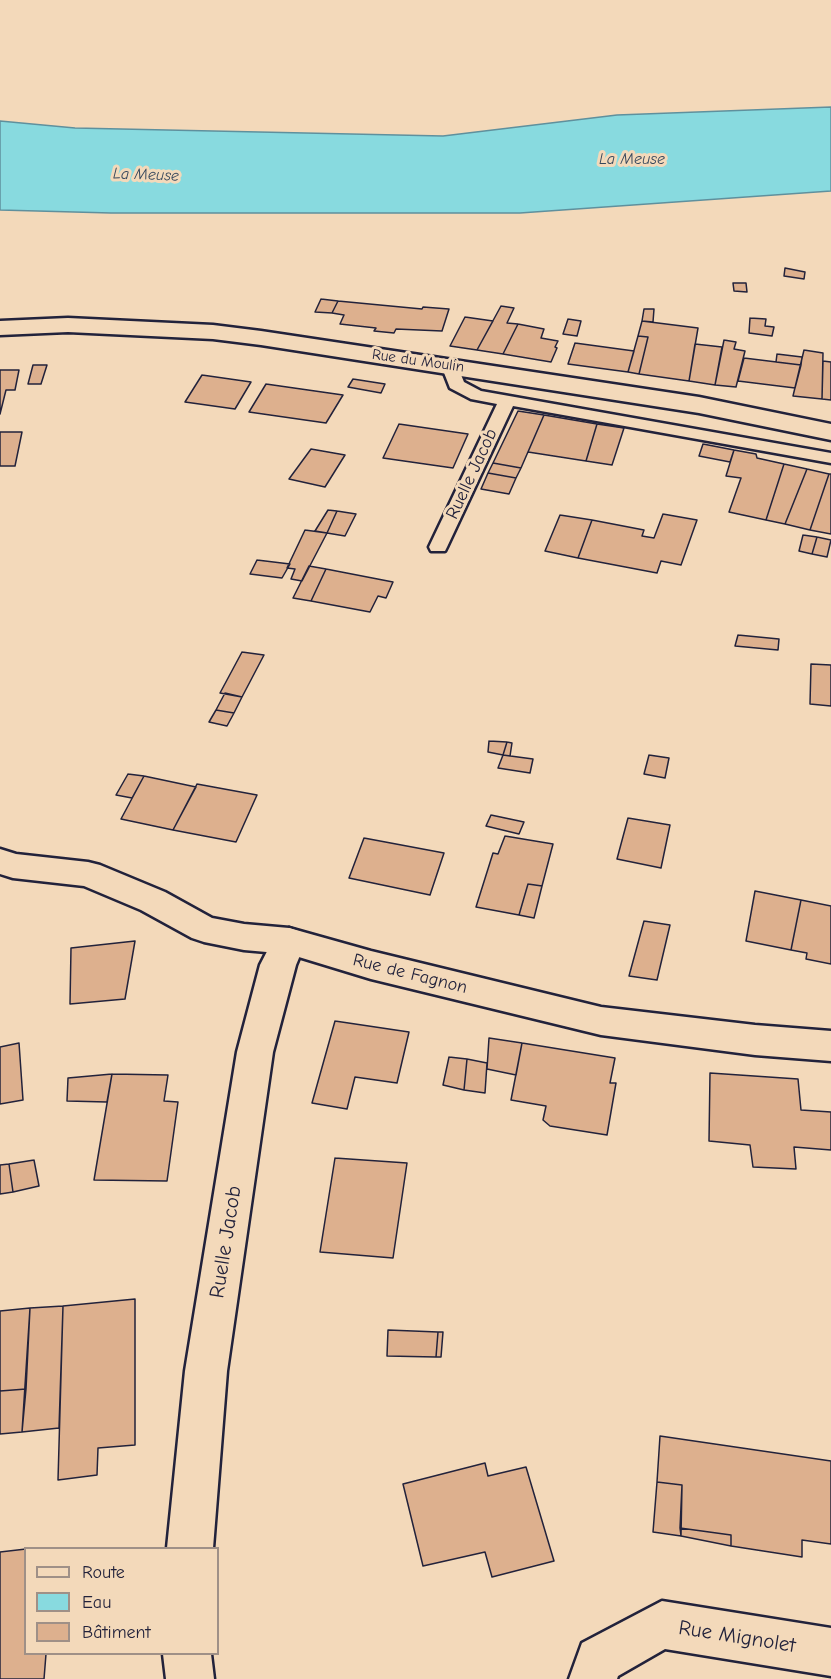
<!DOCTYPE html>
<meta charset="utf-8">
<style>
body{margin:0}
#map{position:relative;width:831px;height:1679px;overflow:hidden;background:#f3d9ba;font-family:"Comic Neue",sans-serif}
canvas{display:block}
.legend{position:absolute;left:24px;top:1547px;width:195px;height:108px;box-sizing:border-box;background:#f3d9ba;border:2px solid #9f9087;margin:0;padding:8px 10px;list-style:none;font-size:18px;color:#22223b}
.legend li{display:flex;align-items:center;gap:12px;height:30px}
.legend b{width:30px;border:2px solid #9f9087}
</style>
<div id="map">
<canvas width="831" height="1679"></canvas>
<ul class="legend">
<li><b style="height:8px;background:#f3d9ba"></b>Route</li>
<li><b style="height:16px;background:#88dadf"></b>Eau</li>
<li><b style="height:16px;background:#ddb08e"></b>Bâtiment</li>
</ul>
</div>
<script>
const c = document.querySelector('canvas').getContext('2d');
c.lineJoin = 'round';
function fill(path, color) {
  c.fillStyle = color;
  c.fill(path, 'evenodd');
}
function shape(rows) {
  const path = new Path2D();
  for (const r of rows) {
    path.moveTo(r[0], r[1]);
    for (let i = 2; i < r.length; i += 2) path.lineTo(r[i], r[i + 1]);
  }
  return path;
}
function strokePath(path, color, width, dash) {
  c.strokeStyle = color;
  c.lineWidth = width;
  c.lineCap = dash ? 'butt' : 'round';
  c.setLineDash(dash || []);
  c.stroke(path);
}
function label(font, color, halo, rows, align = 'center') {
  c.font = font + ' "Comic Neue",sans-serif';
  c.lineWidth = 6;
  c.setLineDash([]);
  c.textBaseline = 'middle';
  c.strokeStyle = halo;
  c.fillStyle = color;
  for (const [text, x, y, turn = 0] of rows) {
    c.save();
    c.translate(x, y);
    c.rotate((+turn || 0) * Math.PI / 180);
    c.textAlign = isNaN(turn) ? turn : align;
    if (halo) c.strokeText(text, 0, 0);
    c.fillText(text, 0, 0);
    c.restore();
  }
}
const water = shape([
 [831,107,831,191,520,213,111,213,0,210,0,121,75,128,443,136,617,115,831,107]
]);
fill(water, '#88dadf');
strokePath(water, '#5f909d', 1.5);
const building = shape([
 [785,268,805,272,804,279,784,276,785,268],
 [733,283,746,283,747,292,734,291,733,283],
 [321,299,338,301,332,313,315,312,321,299],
 [338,301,422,309,423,307,449,309,442,331,396,329,394,333,374,331,376,328,340,324,344,315,332,313,338,301],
 [501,306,514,308,507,323,518,324,503,354,477,350,501,306],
 [644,309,654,309,653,322,642,321,644,309],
 [465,317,493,321,477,350,450,346,465,317],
 [750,318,766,319,765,326,774,327,772,336,749,333,750,318],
 [568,319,581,321,577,336,563,334,568,319],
 [642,321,698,328,689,381,639,374,648,337,638,336,642,321],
 [518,324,544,329,541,338,558,341,555,347,557,348,551,362,503,354,518,324],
 [638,336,648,337,639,374,628,372,638,336],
 [724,340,736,342,734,349,745,351,736,387,715,385,724,340],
 [575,343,634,351,628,372,568,364,575,343],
 [695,344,722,347,715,385,689,381,695,344],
 [804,350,823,353,822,399,793,396,804,350],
 [777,354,802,357,801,365,776,362,777,354],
 [744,358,801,365,795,388,738,381,744,358],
 [823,361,831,362,831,400,822,399,823,361],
 [33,365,47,365,41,384,28,384,33,365],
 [0,370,19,370,15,390,6,390,0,414,0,370],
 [202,375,251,382,235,409,185,402,202,375],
 [353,379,385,384,381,393,348,387,353,379],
 [266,384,343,395,326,423,249,412,266,384],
 [518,411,544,415,521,468,493,463,518,411],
 [544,415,597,424,586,461,528,452,544,415],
 [399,424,468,434,453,468,383,458,399,424],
 [597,424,624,428,612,465,586,461,597,424],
 [0,432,22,432,15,466,0,466,0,432],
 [703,444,734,450,730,462,699,456,703,444],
 [311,449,345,455,325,487,289,479,311,449],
 [734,450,756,454,757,458,784,464,766,520,729,512,741,478,726,476,734,450],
 [493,463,521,468,516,478,488,473,493,463],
 [784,464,807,469,785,524,766,520,784,464],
 [807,469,829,474,810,530,785,524,807,469],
 [488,473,516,478,509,494,481,489,488,473],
 [829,474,831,474,831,534,810,530,829,474],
 [328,510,337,511,327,533,315,531,328,510],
 [337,511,356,514,345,536,327,533,337,511],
 [663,514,697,520,681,565,661,561,657,573,578,558,592,520,644,530,642,536,654,538,663,514],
 [560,515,592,520,578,558,545,551,560,515],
 [305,530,327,533,302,581,291,579,295,569,287,568,305,530],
 [803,535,817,537,812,554,799,551,803,535],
 [817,537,831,540,827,557,812,554,817,537],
 [257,560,290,564,282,578,250,574,257,560],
 [309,566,326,569,311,601,293,598,309,566],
 [326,569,393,582,386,598,378,596,370,612,311,601,326,569],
 [738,635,779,639,778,650,735,646,738,635],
 [242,652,264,655,242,697,220,693,242,652],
 [811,664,831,665,831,706,810,704,811,664],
 [225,693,242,697,234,713,216,710,225,693],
 [216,710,234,713,227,726,209,722,216,710],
 [489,741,507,742,503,755,488,752,489,741],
 [507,742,512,743,510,756,503,755,507,742],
 [503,755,533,759,530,773,498,768,503,755],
 [649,755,669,758,665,778,644,774,649,755],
 [128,774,144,776,132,798,116,795,128,774],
 [144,776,196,787,173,830,121,819,144,776],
 [197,784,257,795,236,842,173,830,197,784],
 [491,815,524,822,519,834,486,826,491,815],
 [628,818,670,825,661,868,617,859,628,818],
 [505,836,553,844,542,886,528,884,519,915,476,907,493,853,498,854,505,836],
 [364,838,444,853,430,895,349,878,364,838],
 [528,884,542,886,534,918,519,915,528,884],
 [755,891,801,900,791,950,746,941,755,891],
 [801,900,831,906,831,964,806,959,807,953,791,950,801,900],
 [644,921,670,925,657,980,629,976,644,921],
 [135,941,125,999,70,1004,71,948,135,941],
 [335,1021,409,1032,397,1083,355,1077,347,1109,312,1103,335,1021],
 [489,1038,522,1043,516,1075,487,1069,489,1038],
 [19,1043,23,1100,0,1104,0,1047,19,1043],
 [522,1043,615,1058,610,1083,616,1083,607,1135,550,1126,543,1120,546,1106,511,1100,522,1043],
 [449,1057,467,1059,464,1090,443,1085,449,1057],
 [467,1059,487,1063,485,1093,464,1090,467,1059],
 [710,1073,798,1079,801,1110,831,1112,831,1150,794,1147,796,1169,753,1167,750,1145,709,1141,710,1073],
 [112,1074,107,1102,67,1101,68,1078,112,1074],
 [112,1074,168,1075,164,1101,178,1102,167,1181,94,1180,112,1074],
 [335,1158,407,1163,393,1258,320,1252,335,1158],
 [34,1160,39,1186,13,1192,9,1164,34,1160],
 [9,1164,13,1192,0,1194,0,1165,9,1164],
 [135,1299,135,1445,98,1448,97,1475,58,1480,63,1306,135,1299],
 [63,1306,59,1428,22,1432,30,1308,63,1306],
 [30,1308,26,1389,0,1391,0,1311,30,1308],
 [388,1330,438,1332,436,1357,387,1356,388,1330],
 [438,1332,443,1332,441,1357,436,1357,438,1332],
 [26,1389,22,1432,0,1434,0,1391,26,1389],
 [660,1436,831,1461,831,1544,802,1540,802,1557,731,1546,731,1535,680,1528,682,1485,657,1482,660,1436],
 [485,1463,488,1476,526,1467,554,1561,492,1577,485,1552,423,1566,403,1484,485,1463],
 [657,1482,682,1485,681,1536,653,1532,657,1482],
 [680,1528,731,1535,731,1546,681,1536,680,1528],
 [26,1549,26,1654,46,1654,44,1679,0,1679,0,1552,26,1549]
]);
fill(building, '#ddb08e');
strokePath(building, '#22223b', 1.5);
const lane = shape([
 [449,360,457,365,464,382,481,391,831,453,831,463,513,406,447,547,445,551,431,551,429,547,497,404,471,399,450,388,441,365,449,360]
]);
const street = shape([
 [68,318,213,325,261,331,699,397,831,424,831,440,699,413,261,345,213,339,68,332,0,335,0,321,68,318],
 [289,928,301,932,306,941,296,965,273,1052,227,1371,213,1548,167,1548,185,1371,237,1052,260,965,277,932,289,928],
 [662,1601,831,1628,831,1676,665,1649,618,1676,617,1679,569,1679,582,1643,662,1601],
 [163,1654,211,1654,214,1679,166,1679,163,1654]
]);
const secondary = shape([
 [0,849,16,854,88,862,100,865,165,892,212,918,244,924,289,928,371,951,601,1007,755,1025,831,1031,831,1061,755,1055,601,1035,371,979,289,954,244,950,204,942,192,938,141,910,84,886,13,878,0,874,0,849]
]);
strokePath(lane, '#22223b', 5);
strokePath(street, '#22223b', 5);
strokePath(secondary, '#22223b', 5);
fill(lane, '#f3d9ba');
fill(street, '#f3d9ba');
fill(secondary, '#f3d9ba');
label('15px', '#22223b', '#f3d9ba', [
 ["Rue du Moulin",418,361,8]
]);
label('italic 16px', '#36475c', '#f3d9ba', [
 ["La Meuse",632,159],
 ["La Meuse",146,175,2]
]);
label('18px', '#22223b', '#f3d9ba', [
 ["Ruelle Jacob",472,474,-65],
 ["Rue de Fagnon",410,974,14]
]);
label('21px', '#22223b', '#f3d9ba', [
 ["Ruelle Jacob",226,1242,-81],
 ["Rue Mignolet",737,1637,9]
]);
</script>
